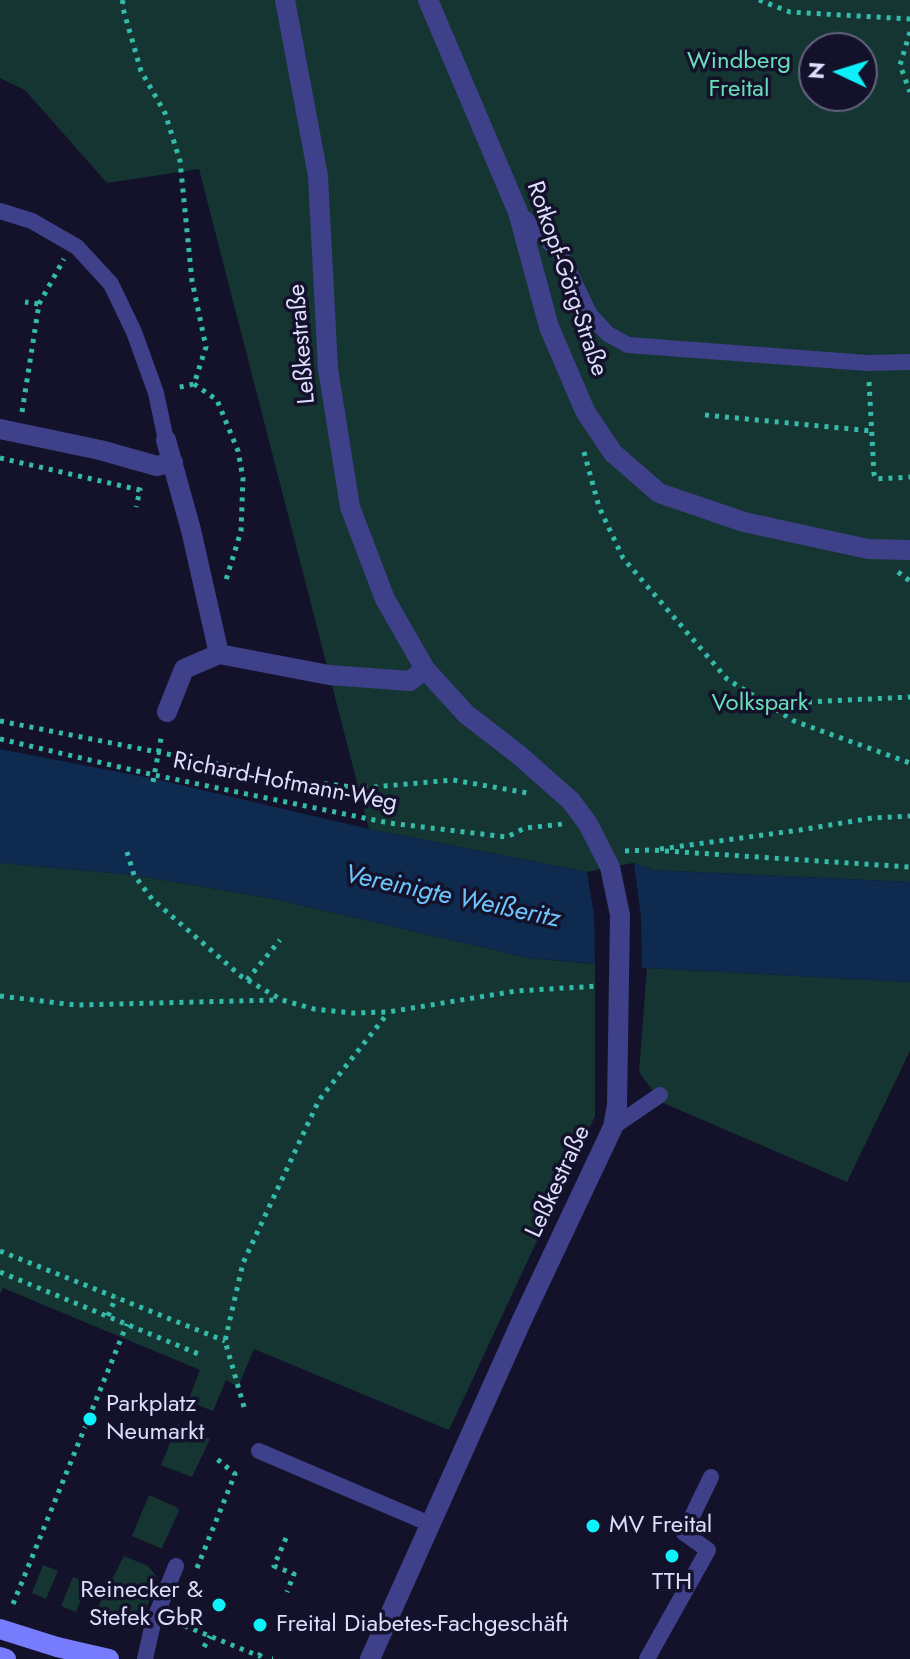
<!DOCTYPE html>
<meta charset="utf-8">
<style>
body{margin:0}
#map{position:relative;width:910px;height:1659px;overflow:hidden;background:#14122b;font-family:Jost,sans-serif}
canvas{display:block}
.north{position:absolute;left:798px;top:32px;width:80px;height:80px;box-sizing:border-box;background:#14122b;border:2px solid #65637f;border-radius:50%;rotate:274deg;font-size:22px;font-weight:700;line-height:32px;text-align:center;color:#deddfe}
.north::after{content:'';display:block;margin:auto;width:28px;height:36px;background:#0df2fa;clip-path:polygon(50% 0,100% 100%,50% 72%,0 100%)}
</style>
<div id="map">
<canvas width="910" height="1659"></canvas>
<div class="north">N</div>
</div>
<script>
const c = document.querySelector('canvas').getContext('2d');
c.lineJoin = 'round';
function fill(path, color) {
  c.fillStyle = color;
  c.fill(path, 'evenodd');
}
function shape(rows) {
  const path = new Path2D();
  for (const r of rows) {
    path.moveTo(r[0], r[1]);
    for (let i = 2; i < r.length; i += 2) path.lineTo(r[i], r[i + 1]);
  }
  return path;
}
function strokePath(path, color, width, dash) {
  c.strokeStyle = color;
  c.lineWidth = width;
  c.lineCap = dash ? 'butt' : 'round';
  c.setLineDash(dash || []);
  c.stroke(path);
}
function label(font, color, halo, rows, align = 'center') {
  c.font = font + ' Jost,sans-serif';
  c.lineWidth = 7;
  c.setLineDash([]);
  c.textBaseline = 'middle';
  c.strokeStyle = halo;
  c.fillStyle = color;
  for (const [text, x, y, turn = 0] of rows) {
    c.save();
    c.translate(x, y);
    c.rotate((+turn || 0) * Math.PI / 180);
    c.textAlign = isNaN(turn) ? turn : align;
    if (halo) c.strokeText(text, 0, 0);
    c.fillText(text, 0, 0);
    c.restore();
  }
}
fill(shape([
 [0,0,910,0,910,882,653,870,634,863,587,872,369,829,199,169,107,183,25,90,0,78],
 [814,48,862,48,862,96,814,96],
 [0,863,134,875,270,898,529,958,595,964,595,1116,449,1430,254,1349,238,1387,226,1380,213,1411,188,1401,200,1370,3,1288,0,1294],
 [647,968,910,982,910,1051,847,1182,661,1102,639,1072],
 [178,1424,210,1439,192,1477,161,1465],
 [149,1495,176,1507,179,1511,162,1548,160,1548,132,1536],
 [124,1556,148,1566,156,1576,155,1587,137,1629,111,1618,107,1626,92,1619],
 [43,1565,58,1571,46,1599,32,1593],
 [73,1577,88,1583,76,1612,61,1606]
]), '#153532');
fill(shape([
 [0,749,155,779,369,829,587,872,634,863,653,870,910,882,910,982,647,968,529,958,270,898,134,875,0,863]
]), '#0e2a4e');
fill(shape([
 [634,863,641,917,642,968,595,964,594,915,587,872]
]), '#14122b');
strokePath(shape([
 [123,0,122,5,141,71,165,113,180,161,192,281,206,347,194,384,176,388],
 [759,0,790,12,910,19],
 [910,32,900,65,910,92],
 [39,304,64,259],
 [869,382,874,474,876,479,910,477],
 [194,384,217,400,238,451,243,478,241,531,226,580],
 [22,412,39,304,25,302],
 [705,415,872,431],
 [584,452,599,507,623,558,727,679,794,721,910,763],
 [0,458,140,490,136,507],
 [898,572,910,581],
 [768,704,910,697],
 [0,721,309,782,362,788,453,780,528,793],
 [0,739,154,775,389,823,507,837,525,828,563,824],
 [153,782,162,733],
 [660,849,800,830,872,818,910,816],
 [625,851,651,850,910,867],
 [127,852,134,875,152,899,242,977,282,1000,314,1009,353,1013,388,1012,516,991,598,986],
 [247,980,280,940],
 [0,996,75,1005,278,1000],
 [0,1251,225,1341],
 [0,1272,201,1355],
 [108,1316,116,1297],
 [244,1407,225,1341,243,1263,319,1100,388,1013],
 [286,1538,274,1566,294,1574,287,1592],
 [197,1568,235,1474,217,1459],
 [13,1604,127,1324],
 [175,1622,259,1656,261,1653],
 [204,1647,210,1636],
 [272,1659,273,1659]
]), '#34bbaa', 5, [4, 6]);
strokePath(shape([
 [0,211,32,221,77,247,111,284,134,332,156,393,166,440],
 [518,212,560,253,590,315,608,334,628,345,867,363,910,362],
 [613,1127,660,1095],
 [259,1451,430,1524],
 [145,1659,153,1623,176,1566],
 [647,1659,708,1550,684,1533,711,1477]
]), '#3e4089', 16);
strokePath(shape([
 [285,0,318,176,328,369,350,507,385,599,425,669,466,714,519,755,571,801,588,824,610,867,620,915,617,1105,613,1127,521,1322,370,1659],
 [428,0,518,212,549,327,585,411,613,453,659,493,744,522,868,549,910,550],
 [0,429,100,450,157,466,173,462],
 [166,440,191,530,219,654,329,675,410,681,425,669],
 [167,712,184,669,219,654]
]), '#3e4089', 20);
strokePath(shape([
 [0,1629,57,1647,109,1659],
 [0,1657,6,1659]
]), '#767cfc', 20);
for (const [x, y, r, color] of [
 [90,1419,8,"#0df2fa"],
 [593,1526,8,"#0df2fa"],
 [672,1556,8,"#0df2fa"],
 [219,1605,8,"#0df2fa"],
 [260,1625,8,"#0df2fa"]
]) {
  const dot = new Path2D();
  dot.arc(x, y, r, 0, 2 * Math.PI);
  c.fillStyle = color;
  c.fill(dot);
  strokePath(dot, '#14122b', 3);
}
label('24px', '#68dfb9', '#14122b', [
 ["Windberg",739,62],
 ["Freital",739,90],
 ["Volkspark",760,704]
]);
label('24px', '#deddfe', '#14122b', [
 ["Rotkopf-Görg-Straße",566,279,71],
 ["Leßkestraße",303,344,-95],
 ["Richard-Hofmann-Weg",285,783,11],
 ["Leßkestraße",559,1182,-65]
]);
label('24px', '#deddfe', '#14122b', [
 ["Parkplatz",106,1405],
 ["Neumarkt",106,1433],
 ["MV Freital",609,1526],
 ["TTH",672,1583,"center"],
 ["Reinecker &",203,1591,"right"],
 ["Stefek GbR",203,1619,"right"],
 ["Freital Diabetes-Fachgeschäft",276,1625]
], 'left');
label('italic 26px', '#6dc4fc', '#14122b', [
 ["Vereinigte Weißeritz",452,898,12]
]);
</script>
